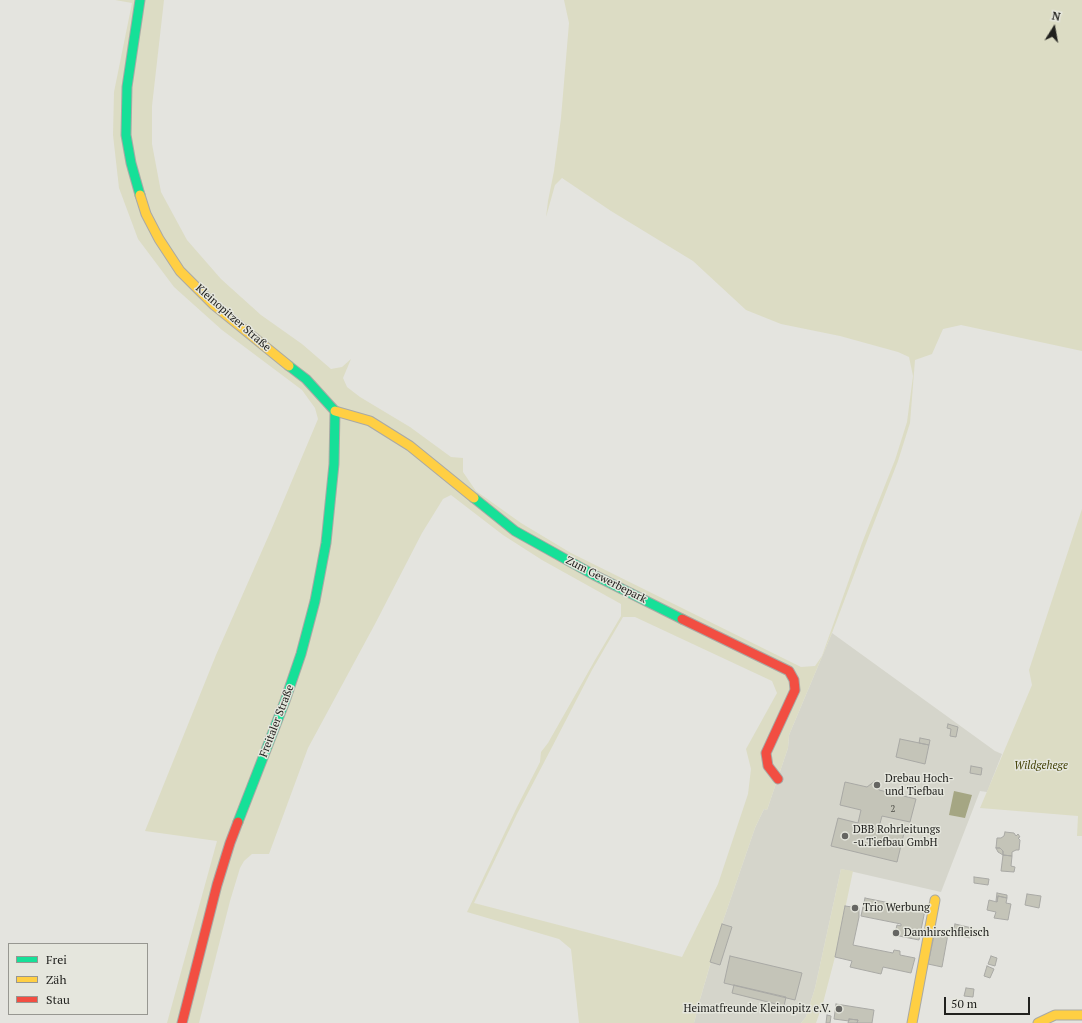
<!DOCTYPE html>
<meta charset="utf-8">
<style>
body{margin:0}
#map{position:relative;width:1082px;height:1023px;overflow:hidden;background:#e4e4df;font-family:"PT Serif",serif}
canvas{display:block}
.legend{position:absolute;left:8px;top:943px;width:140px;height:72px;box-sizing:border-box;background:#e5e6dd;border:1px solid #979791;margin:0;padding:5px 7px;list-style:none;font-size:12px;color:#21211e}
.legend li{display:flex;align-items:center;gap:8px;height:20px}
.legend b{width:20px;border:1px solid #979791}
.north{position:absolute;left:1034px;top:8px;width:40px;height:40px;-webkit-text-stroke:3px #e5e6dd;paint-order:stroke;rotate:11deg;font-size:11px;font-weight:700;line-height:16px;text-align:center;color:#21211e}
.north::after{content:'';display:block;margin:auto;width:14px;height:18px;background:#21211e;clip-path:polygon(50% 0,100% 100%,50% 72%,0 100%)}
.scale{position:absolute;left:944px;top:997px;width:86px;height:18px;box-sizing:border-box;border:2px solid #21211e;border-top:0;padding-left:5px;font-size:12px;line-height:14px;white-space:nowrap;color:#21211e;-webkit-text-stroke:3px #e5e6dd;paint-order:stroke}
</style>
<div id="map">
<canvas width="1082" height="1023"></canvas>
<ul class="legend">
<li><b style="height:5px;background:#16e098"></b>Frei</li>
<li><b style="height:5px;background:#ffcf43"></b>Zäh</li>
<li><b style="height:5px;background:#f24e42"></b>Stau</li>
</ul>
<div class="north">N</div>
<div class="scale">50 m</div>
</div>
<script>
const c = document.querySelector('canvas').getContext('2d');
c.lineJoin = 'round';
function fill(path, color) {
  c.fillStyle = color;
  c.fill(path, 'evenodd');
}
function shape(rows) {
  const path = new Path2D();
  for (const r of rows) {
    path.moveTo(r[0], r[1]);
    for (let i = 2; i < r.length; i += 2) path.lineTo(r[i], r[i + 1]);
  }
  return path;
}
function strokePath(path, color, width, dash) {
  c.strokeStyle = color;
  c.lineWidth = width;
  c.lineCap = dash ? 'butt' : 'round';
  c.setLineDash(dash || []);
  c.stroke(path);
}
function label(font, color, halo, rows, align = 'center') {
  c.font = font + ' "PT Serif",serif';
  c.lineWidth = 3;
  c.setLineDash([]);
  c.textBaseline = 'middle';
  c.strokeStyle = halo;
  c.fillStyle = color;
  for (const [text, x, y, turn = 0] of rows) {
    c.save();
    c.translate(x, y);
    c.rotate((+turn || 0) * Math.PI / 180);
    c.textAlign = isNaN(turn) ? turn : align;
    if (halo) c.strokeText(text, 0, 0);
    c.fillText(text, 0, 0);
    c.restore();
  }
}
fill(shape([
 [832,633,995,751,1002,754,987,792,980,791,941,892,841,869,815,988,806,1017,801,1023,694,1023,699,1003,722,924,755,828,764,809,767,810,788,748,789,735]
]), '#d5d5cb');
fill(shape([
 [115,0,164,0,152,106,152,144,161,192,187,240,221,279,261,315,302,344,331,369,342,367,351,359,343,378,347,387,360,397,410,427,451,457,463,458,463,472,476,491,521,523,571,553,801,667,815,666,822,656,862,543,895,460,907,422,913,376,909,357,898,352,840,336,781,324,746,310,693,261,611,211,562,178,555,185,546,217,548,201,554,171,561,118,569,23,564,0,1082,0,1082,351,961,325,943,329,932,354,915,360,910,423,898,461,865,546,832,633,789,735,788,748,767,810,764,809,755,828,722,924,699,1003,694,1023,579,1023,571,949,559,939,467,912,517,807,540,762,541,752,548,743,595,660,621,616,621,604,542,560,503,535,451,495,443,499,422,533,375,624,308,748,269,854,252,854,244,861,240,868,230,901,199,1023,167,1023,217,841,145,831,216,655,272,528,318,419,315,408,302,390,222,330,174,287,138,239,119,188,113,135,114,92,132,3],
 [623,617,635,617,772,681,777,693,746,749,751,769,748,794,718,884,682,957,474,903,517,814,551,749,592,670],
 [1082,509,1082,836,1077,836,1078,816,980,808,1032,685,1029,670],
 [841,869,853,871,835,957,823,1003,816,1023,801,1023,806,1017,815,988]
]), '#dcdcc4');
fill(shape([
 [954,791,972,795,965,818,949,815]
]), '#a5a683');
const building = shape([
 [948,724,958,727,956,737,950,736,951,729,947,728,948,724],
 [920,738,930,740,929,745,919,743,920,738],
 [900,739,929,745,925,764,896,757,900,739],
 [971,766,982,768,981,775,970,773,971,766],
 [875,781,879,790,916,799,910,822,882,816,879,827,904,833,897,862,831,846,838,818,858,823,861,810,840,805,845,782,867,787,875,781],
 [1005,832,1014,833,1016,836,1018,834,1020,837,1018,838,1020,840,1019,850,1016,850,1012,852,1012,856,1003,855,1003,851,1000,848,996,848,997,838,1001,838,1004,836,1005,832],
 [996,848,1000,848,1003,851,1003,855,998,852,996,848],
 [1003,855,1012,856,1011,866,1015,867,1014,872,1001,871,1003,855],
 [974,877,989,879,988,885,974,883,974,877],
 [997,893,1007,895,1007,898,998,896,997,902,996,901,997,893],
 [1027,894,1041,896,1039,908,1025,905,1027,894],
 [998,896,1007,898,1006,903,1011,904,1008,920,994,918,996,912,987,910,989,900,997,902,998,896],
 [865,898,925,910,919,940,899,936,899,933,895,933,897,925,901,926,901,924,861,916,865,898],
 [845,906,859,908,859,917,853,945,893,953,894,950,900,951,900,955,915,958,911,973,883,967,881,974,850,967,852,961,835,957,845,906],
 [722,924,732,927,720,965,710,962,722,924],
 [955,924,972,928,970,938,953,934,955,924],
 [935,931,948,934,942,967,928,964,935,931],
 [730,956,802,973,795,1000,724,983,730,956],
 [991,956,997,958,995,966,988,964,991,956],
 [987,966,994,969,990,978,984,976,987,966],
 [734,985,786,997,784,1006,732,993,734,985],
 [966,988,974,989,973,997,964,996,966,988],
 [836,1004,874,1010,872,1023,857,1023,858,1020,849,1019,849,1021,834,1019,836,1004],
 [827,1015,831,1016,830,1023,826,1023,827,1015],
 [849,1019,858,1020,857,1023,848,1023,849,1019]
]);
fill(building, '#c4c4b8');
strokePath(building, '#a9a9a5', 1);
const fast = shape([
 [140,0,127,87,126,135,131,163,140,195],
 [289,366,306,379,335,411],
 [474,498,515,531,594,575,682,619],
 [238,822,285,701,301,654,315,601,326,543,334,464,335,411]
]);
const slow = shape([
 [140,195,146,214,159,239,180,271,214,305,289,366],
 [335,411,370,421,410,446,474,498],
 [912,1023,935,900],
 [1038,1023,1055,1015,1082,1015]
]);
const jam = shape([
 [682,619,789,671,794,680,795,690,766,753,768,766,778,779],
 [182,1023,217,885,230,843,238,822]
]);
strokePath(fast, '#a9a9a5', 11);
strokePath(slow, '#a9a9a5', 11);
strokePath(jam, '#a9a9a5', 11);
strokePath(fast, '#16e098', 9);
strokePath(slow, '#ffcf43', 9);
strokePath(jam, '#f24e42', 9);
for (const [x, y, r, color] of [
 [877,785,4,"#656562"],
 [845,836,4,"#656562"],
 [855,908,4,"#656562"],
 [896,933,4,"#656562"],
 [839,1009,4,"#656562"]
]) {
  const dot = new Path2D();
  dot.arc(x, y, r, 0, 2 * Math.PI);
  c.fillStyle = color;
  c.fill(dot);
  strokePath(dot, '#e5e6dd', 1.5);
}
label('9px', '#4a4a44', null, [
 ["2",893,809]
]);
label('11px', '#21211e', '#e5e6dd', [
 ["Kleinopitzer Straße",233,318,41],
 ["Zum Gewerbepark",606,580,27],
 ["Freitaler Straße",277,721,-69]
]);
label('italic 11px', '#454409', '#e5e6dd', [
 ["Wildgehege",1041,766]
]);
label('11px', '#21211e', '#e5e6dd', [
 ["Drebau Hoch-",885,779],
 ["und Tiefbau",885,792],
 ["DBB Rohrleitungs",853,830],
 ["-u.Tiefbau GmbH",853,843],
 ["Trio Werbung",863,908],
 ["Damhirschfleisch",904,933],
 ["Heimatfreunde Kleinopitz e.V.",831,1009,"right"]
], 'left');
</script>
